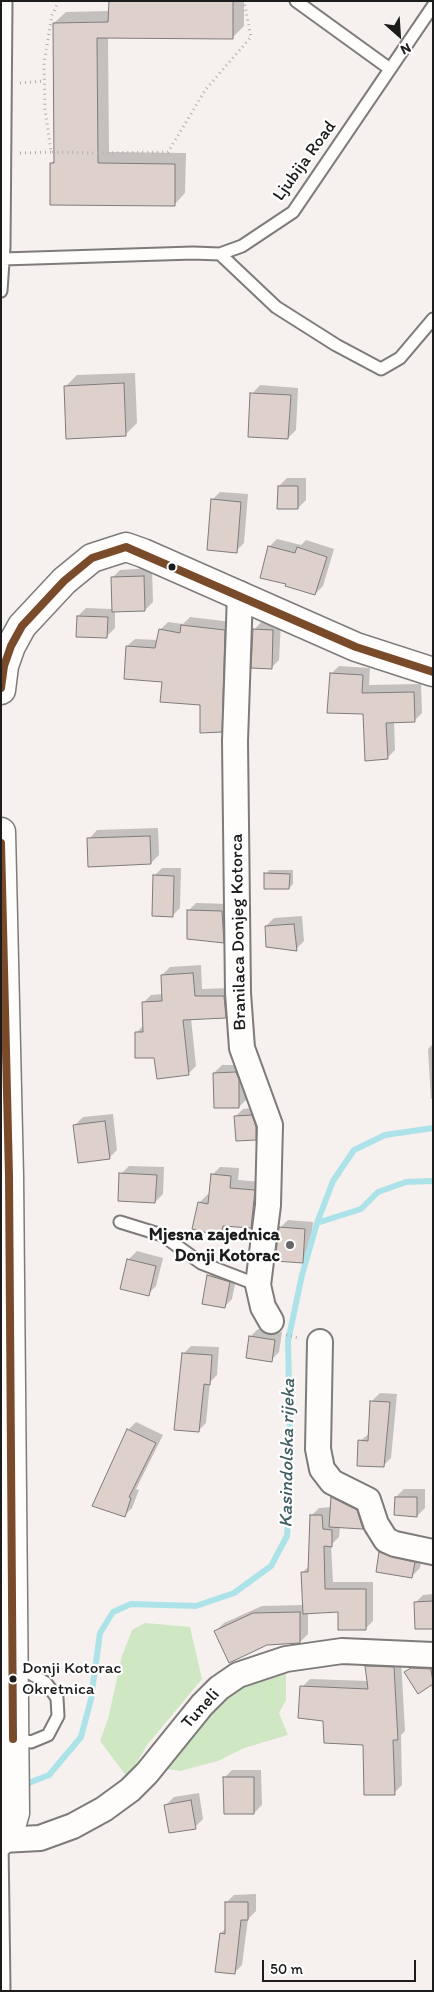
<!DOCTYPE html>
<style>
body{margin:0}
#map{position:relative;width:434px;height:1992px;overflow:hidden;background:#f6f0ee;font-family:Itim,sans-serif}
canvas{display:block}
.frame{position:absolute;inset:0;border:2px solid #1c1c1c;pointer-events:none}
.north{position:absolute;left:374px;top:10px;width:50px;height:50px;-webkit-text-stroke:4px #fff;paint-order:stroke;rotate:154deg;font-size:14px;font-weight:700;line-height:20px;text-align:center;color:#1c1c1c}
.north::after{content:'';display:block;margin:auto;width:18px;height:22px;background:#1c1c1c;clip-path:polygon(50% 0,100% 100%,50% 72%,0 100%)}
.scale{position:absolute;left:262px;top:1960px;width:154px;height:22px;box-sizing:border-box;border:2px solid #1c1c1c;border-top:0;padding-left:6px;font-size:15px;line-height:18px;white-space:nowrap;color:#1c1c1c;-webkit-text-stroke:4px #fff;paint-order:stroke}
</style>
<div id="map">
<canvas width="434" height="1992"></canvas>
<div class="frame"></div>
<div class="north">N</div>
<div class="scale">50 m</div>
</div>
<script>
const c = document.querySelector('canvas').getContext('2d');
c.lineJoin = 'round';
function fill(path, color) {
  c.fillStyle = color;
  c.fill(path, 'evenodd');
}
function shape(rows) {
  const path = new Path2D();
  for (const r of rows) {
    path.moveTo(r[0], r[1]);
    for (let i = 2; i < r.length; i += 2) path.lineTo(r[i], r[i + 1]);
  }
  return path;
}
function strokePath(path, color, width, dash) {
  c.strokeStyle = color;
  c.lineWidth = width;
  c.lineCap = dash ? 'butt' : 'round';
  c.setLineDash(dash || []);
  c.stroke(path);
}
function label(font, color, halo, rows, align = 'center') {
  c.font = font + ' Itim,sans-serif';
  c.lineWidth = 4.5;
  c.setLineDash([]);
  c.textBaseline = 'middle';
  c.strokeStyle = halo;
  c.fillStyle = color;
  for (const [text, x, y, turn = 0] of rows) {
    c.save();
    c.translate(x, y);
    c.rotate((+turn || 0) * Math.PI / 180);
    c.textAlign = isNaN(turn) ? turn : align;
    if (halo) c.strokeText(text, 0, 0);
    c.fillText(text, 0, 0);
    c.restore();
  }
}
fill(shape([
 [145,1623,190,1627,202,1679,147,1745,128,1778,100,1741,108,1719,122,1656,132,1630],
 [286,1666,286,1700,279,1713,288,1735,244,1748,218,1761,180,1771,167,1769,170,1753,221,1694]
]), '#cfe7c3');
fill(shape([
 [110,1,244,1,244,26,232,38,108,37,109,152,186,153,185,193,174,205,51,163,55,160,54,23,66,12,110,11],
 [135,373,137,423,126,434,65,387,77,375],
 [260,385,298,388,296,430,288,438,252,394],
 [287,478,306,478,306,500,298,508,279,486],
 [220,492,248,494,244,543,236,551,212,500],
 [277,539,301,545,306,540,334,549,323,586,315,594,269,547],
 [152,568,153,602,145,610,115,611,115,628,107,636,78,616,86,608,113,609,112,578,120,570],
 [190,617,232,622,229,723,221,731,201,704,163,680,127,646,135,639,158,640,160,630,168,622,183,624],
 [262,621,281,622,279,660,271,668,254,630],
 [339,666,370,668,369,685,421,684,422,713,414,721,394,721,395,750,387,758,364,713,331,674],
 [158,828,159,855,151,863,89,839,97,830],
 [162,868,181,868,180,908,172,916,154,876],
 [269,870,293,870,293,884,289,888,266,874],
 [196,903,230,904,231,934,223,942,188,911],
 [302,916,304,941,296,949,266,926,274,918],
 [201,965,202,989,232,988,234,1009,226,1017,191,1018,196,1066,188,1074,156,1057,136,1033,144,1025,143,1003,151,995,163,994,162,975,170,967],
 [433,1044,433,1099,431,1099,428,1049],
 [222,1065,244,1065,247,1071,247,1099,239,1107,214,1073],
 [260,1107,263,1130,255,1138,235,1117,243,1109],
 [113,1114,117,1150,109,1158,75,1125,83,1117],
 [129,1166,164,1167,163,1194,155,1202,121,1174],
 [220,1167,239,1168,238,1180,262,1182,259,1219,251,1227,228,1225,220,1235,194,1229,200,1202,208,1194,210,1195,212,1175],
 [288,1220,313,1222,310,1253,302,1261,280,1228],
 [137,1251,163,1258,156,1286,148,1294,129,1259],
 [216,1268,237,1274,232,1299,224,1307,208,1276],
 [258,1329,282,1332,279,1352,271,1360,250,1337],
 [191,1346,219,1347,217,1375,210,1382,206,1423,198,1431,183,1354],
 [380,1393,397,1394,391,1458,383,1466,360,1441,370,1433,372,1401],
 [136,1422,163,1435,136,1489,139,1490,132,1508,124,1516,128,1430],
 [404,1489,425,1489,425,1508,417,1516,396,1497],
 [340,1490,371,1520,363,1528,340,1526,339,1537,331,1545,333,1582,373,1582,373,1621,365,1629,339,1611,308,1612,308,1634,300,1642,216,1631,224,1623,262,1606,304,1605,302,1573,309,1566,311,1516,319,1508,332,1507,333,1498],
 [388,1544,422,1554,420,1568,412,1576,377,1571,380,1552],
 [433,1594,433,1627,415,1603,423,1595],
 [374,1658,401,1659,405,1731,401,1735,402,1785,394,1793,364,1743,325,1719,302,1687,310,1679,368,1681,366,1666],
 [433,1661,433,1696,431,1684,406,1672,414,1664],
 [232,1770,261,1770,262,1805,254,1813,224,1778],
 [199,1793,203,1819,195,1827,166,1805,174,1797],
 [256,1894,256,1911,248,1919,242,1965,234,1973,221,1933,226,1928,226,1903,234,1895]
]), '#0003');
strokePath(shape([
 [317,1223,361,1209,378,1192,406,1182,433,1181],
 [21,1786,49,1775,81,1737,91,1699,100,1633,113,1612,131,1604,196,1606,234,1593,271,1566,287,1536,291,1481,288,1341,302,1275,317,1223,333,1181,354,1150,385,1135,433,1128]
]), '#ace3e8', 6);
const building = shape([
 [109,1,233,1,233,39,97,38,98,163,175,164,175,206,50,205,50,163,54,163,53,23,108,22,109,1],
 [124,383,126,436,66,439,64,386,124,383],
 [250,393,291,395,288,439,248,437,250,393],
 [278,486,298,486,298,509,277,509,278,486],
 [211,499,241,502,237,553,207,550,211,499],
 [268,546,295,553,297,547,327,557,315,595,285,586,286,584,260,578,268,546],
 [144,576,145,611,112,612,111,577,144,576],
 [77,616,108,617,107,638,76,637,77,616],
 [181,625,225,630,222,732,200,733,200,705,160,702,162,682,124,679,126,646,155,648,159,629,180,633,181,625],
 [253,629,273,630,272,669,251,668,253,629],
 [330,673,363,675,362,693,414,692,415,722,386,723,388,759,365,761,363,714,327,713,330,673],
 [150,836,151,864,88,867,87,838,150,836],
 [264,873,290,874,289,889,264,889,264,873],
 [153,875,174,876,173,917,152,916,153,875],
 [187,910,222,911,224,943,187,939,187,910],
 [294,924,297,951,266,947,265,926,294,924],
 [193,973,195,996,224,996,226,1018,183,1020,189,1075,157,1079,154,1058,135,1058,135,1032,143,1032,142,1002,162,1001,161,975,193,973],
 [236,1072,239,1080,239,1108,214,1108,213,1073,236,1072],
 [252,1115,256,1127,256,1140,236,1141,234,1116,252,1115],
 [105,1121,110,1159,78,1163,73,1125,105,1121],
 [119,1173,157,1175,155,1203,118,1201,119,1173],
 [211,1174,231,1176,230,1188,255,1190,251,1228,223,1226,220,1236,192,1229,198,1202,208,1204,211,1174],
 [279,1227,305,1229,303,1263,275,1261,279,1227],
 [127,1259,156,1266,149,1296,120,1289,127,1259],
 [207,1275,230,1282,225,1308,202,1304,207,1275],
 [249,1336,275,1340,272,1362,246,1358,249,1336],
 [182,1353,212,1355,210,1385,204,1384,199,1432,174,1430,182,1353],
 [370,1401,390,1402,384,1467,357,1466,358,1440,368,1441,370,1401],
 [127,1429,156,1443,129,1497,131,1498,125,1517,92,1506,127,1429],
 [331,1497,357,1510,363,1529,329,1527,331,1497],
 [395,1497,417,1497,417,1517,394,1515,395,1497],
 [310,1515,322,1515,323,1529,332,1530,332,1547,324,1546,325,1589,366,1589,366,1630,338,1630,338,1612,303,1614,301,1572,308,1572,310,1515],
 [379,1552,392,1557,415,1562,412,1578,376,1572,379,1552],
 [433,1601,433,1629,415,1629,414,1602,433,1601],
 [300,1612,300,1643,267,1645,229,1663,214,1631,253,1613,300,1612],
 [365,1666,394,1667,398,1740,393,1740,395,1795,364,1795,363,1745,324,1743,323,1721,298,1718,300,1686,368,1689,365,1666],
 [411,1668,431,1669,433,1684,418,1694,404,1672,411,1668],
 [223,1777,254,1777,254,1814,224,1814,223,1777],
 [191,1800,196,1829,169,1833,164,1805,191,1800],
 [225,1902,248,1902,248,1920,241,1920,235,1974,215,1972,220,1933,225,1934,225,1902]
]);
fill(building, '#ded1cc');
strokePath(building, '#7e7b7a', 1);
const lane = shape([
 [296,1,390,69],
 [220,254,276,307,336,345,381,369,400,358,433,319],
 [3,259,193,253,220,254,242,246,293,212,433,6],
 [1,291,4,247,6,1],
 [120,1222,162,1235,201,1263,258,1285],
 [15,1664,46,1683,57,1698,58,1716,48,1735,31,1742,15,1739],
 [2,1840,4,1991]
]);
const street = shape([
 [240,594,235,741,238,993,242,1048,270,1125,268,1205,258,1285,263,1307,271,1321],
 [320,1342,318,1449,322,1469,332,1482,368,1500,376,1524,386,1540,395,1544,433,1552],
 [2,1840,40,1838,73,1826,104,1809,130,1790,147,1773,202,1705,219,1688,238,1675,286,1659,342,1651,433,1655]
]);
const secondary = shape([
 [1,690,4,666,11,646,22,626,64,581,92,558,126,547,143,553,356,647,433,672],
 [1,832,9,1176,15,1813,11,1827,1,1841]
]);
strokePath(lane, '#7e7b7a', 15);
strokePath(street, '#7e7b7a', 28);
strokePath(secondary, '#7e7b7a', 31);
strokePath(shape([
 [59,1,52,15,44,63,45,109,51,152,92,153,168,152,206,89,251,37,244,1],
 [20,83,44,81],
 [20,153,51,152],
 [286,1335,299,1338]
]), '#b0afaf', 3, [1, 4]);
strokePath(lane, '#fefdfc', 11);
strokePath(street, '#fefdfc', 24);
strokePath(secondary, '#fefdfc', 28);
strokePath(shape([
 [1,688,4,666,11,646,22,626,64,581,92,558,126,547,356,647,433,672],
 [1,843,9,1176,13,1739]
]), '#7a4b2a', 8);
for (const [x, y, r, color] of [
 [172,567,4.5,"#1c1c1c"],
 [290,1245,5,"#686666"],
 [13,1679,4.5,"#1c1c1c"]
]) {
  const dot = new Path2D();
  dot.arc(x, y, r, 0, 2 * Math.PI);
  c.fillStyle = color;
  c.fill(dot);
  strokePath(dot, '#fff', 2);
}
label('17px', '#1c1c1c', '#fff', [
 ["Donji Kotorac",22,1669],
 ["Okretnica",22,1690]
], 'left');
label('18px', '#1c1c1c', '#fff', [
 ["Ljubija Road",305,161,-54],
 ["Branilaca Donjeg Kotorca",239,932,-91],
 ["Tuneli",201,1709,-48]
]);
label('bold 18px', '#1c1c1c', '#fff', [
 ["Mjesna zajednica",280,1235],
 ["Donji Kotorac",280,1256]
], 'right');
label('italic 19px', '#436062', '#fff', [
 ["Kasindolska rijeka",288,1453,-89]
]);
</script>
